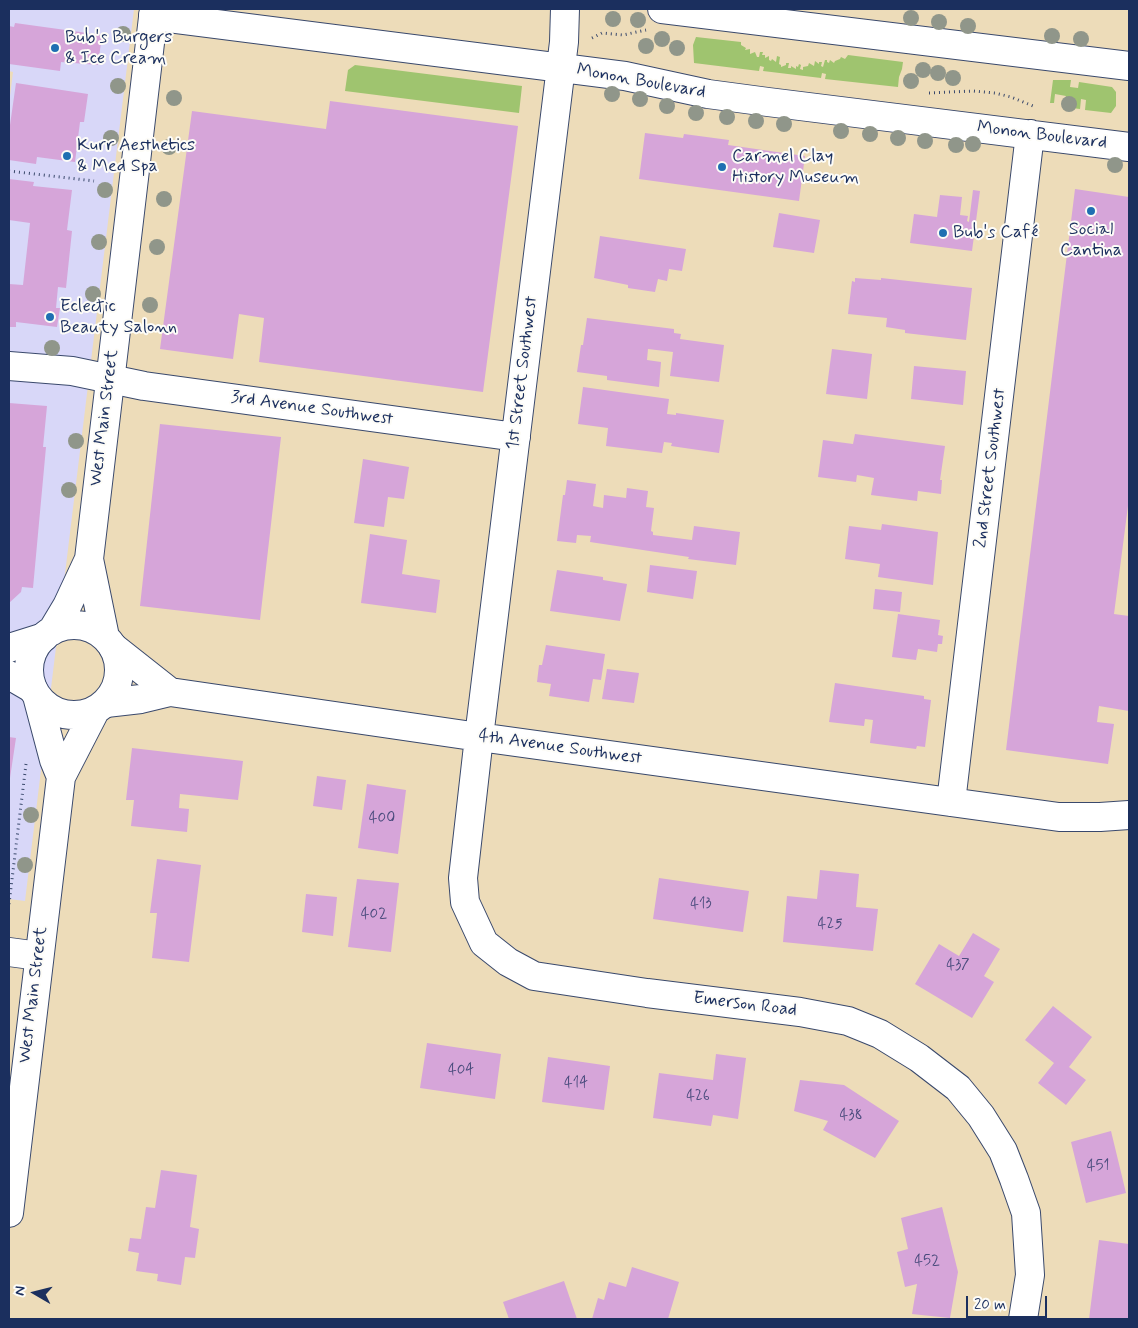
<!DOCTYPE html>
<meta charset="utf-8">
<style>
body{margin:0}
#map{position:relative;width:1138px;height:1328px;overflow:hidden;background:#eddcb9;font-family:Mynerve,sans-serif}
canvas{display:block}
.frame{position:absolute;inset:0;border:10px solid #1b2f5e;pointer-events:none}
.north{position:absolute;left:10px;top:1268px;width:50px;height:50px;-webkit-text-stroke:4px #fdfcf7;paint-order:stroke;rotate:278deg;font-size:14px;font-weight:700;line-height:20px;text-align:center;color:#1b2f5e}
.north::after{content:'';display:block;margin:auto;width:18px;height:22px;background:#1b2f5e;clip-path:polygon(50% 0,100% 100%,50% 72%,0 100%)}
.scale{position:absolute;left:966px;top:1296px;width:81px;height:22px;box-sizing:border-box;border:2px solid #1b2f5e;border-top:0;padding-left:6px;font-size:15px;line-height:18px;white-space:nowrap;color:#1b2f5e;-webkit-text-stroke:4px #fdfcf7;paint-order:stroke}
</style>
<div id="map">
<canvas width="1138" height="1328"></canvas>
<div class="frame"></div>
<div class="north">N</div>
<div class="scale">20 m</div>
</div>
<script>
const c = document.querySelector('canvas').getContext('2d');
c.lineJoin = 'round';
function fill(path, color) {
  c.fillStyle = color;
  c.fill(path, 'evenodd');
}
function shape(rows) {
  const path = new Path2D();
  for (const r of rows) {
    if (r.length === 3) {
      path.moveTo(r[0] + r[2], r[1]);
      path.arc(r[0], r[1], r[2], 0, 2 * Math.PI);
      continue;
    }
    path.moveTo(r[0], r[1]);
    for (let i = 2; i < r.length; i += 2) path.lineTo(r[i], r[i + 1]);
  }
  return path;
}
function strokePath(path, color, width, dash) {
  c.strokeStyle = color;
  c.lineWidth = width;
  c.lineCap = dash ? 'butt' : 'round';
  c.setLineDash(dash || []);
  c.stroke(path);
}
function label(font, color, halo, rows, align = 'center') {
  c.font = font + ' Mynerve,sans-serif';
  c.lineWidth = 4;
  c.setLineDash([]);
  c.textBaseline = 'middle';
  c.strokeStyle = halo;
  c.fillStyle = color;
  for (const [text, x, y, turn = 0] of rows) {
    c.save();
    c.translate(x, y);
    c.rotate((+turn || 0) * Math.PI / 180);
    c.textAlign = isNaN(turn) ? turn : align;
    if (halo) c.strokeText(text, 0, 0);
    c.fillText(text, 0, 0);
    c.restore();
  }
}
fill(shape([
 [9,9,134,9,25,901,9,899,9,104,13,72,9,71]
]), '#d8d7f8');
fill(shape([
 [696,37,741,42,741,45,746,48,745,50,750,49,750,54,755,52,757,57,759,57,760,52,763,52,762,55,765,55,765,58,769,56,769,60,771,61,772,59,776,62,777,56,780,57,779,64,781,65,781,67,786,65,786,63,789,63,788,68,791,68,791,66,796,69,796,66,798,67,799,64,801,65,800,69,803,70,803,67,808,66,809,63,814,66,815,61,819,64,819,62,822,62,821,66,823,67,825,60,827,60,827,62,829,63,830,60,834,63,835,61,840,59,841,57,845,59,848,55,903,62,902,69,899,77,898,87,825,79,826,74,822,73,821,78,763,71,764,67,760,66,759,71,694,63,693,45],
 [355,65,522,86,519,113,345,91,348,70],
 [1053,80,1071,80,1070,87,1078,88,1079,82,1112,87,1116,92,1116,106,1111,113,1085,110,1086,100,1081,99,1080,109,1064,107,1066,96,1055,94,1054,103,1050,103]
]), '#9fc46f');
fill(shape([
 [15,23,102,35,98,65,61,62,60,71,9,64,9,26,14,27],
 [16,83,88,94,84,122,80,122,75,162,37,157,36,164,9,160,9,132],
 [330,101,518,126,483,392,259,362,264,318,239,314,233,359,160,349,192,111,326,129],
 [645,133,683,138,684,134,729,140,728,145,805,156,799,201,639,179],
 [9,179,34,182,33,186,72,190,67,230,72,231,66,288,58,287,56,308,60,308,57,327,16,322,16,327,9,327,9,284,23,285,30,223,9,220],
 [1075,189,1129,197,1129,498,1114,614,1129,616,1129,711,1099,706,1097,722,1114,724,1108,764,1006,750],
 [973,190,980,191,972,251,910,243,914,214,937,217,940,195,962,197,960,215,968,216,967,221,969,222],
 [779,213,820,220,814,253,773,247],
 [600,236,686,249,682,271,669,269,667,281,658,279,655,292,628,288,628,285,594,278],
 [855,278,881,280,881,278,972,288,966,340,905,333,905,330,886,327,887,318,848,314,852,281,855,282],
 [587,318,674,329,674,333,681,334,680,339,724,345,719,382,670,376,673,352,648,349,647,360,661,362,659,387,607,380,607,376,577,372,581,345,583,345],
 [832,349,872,354,867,399,826,394],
 [914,366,966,371,963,405,911,399],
 [583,387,669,399,667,414,676,415,676,413,724,420,719,453,671,446,672,443,664,442,662,453,606,446,608,428,578,424],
 [9,403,47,406,43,447,46,447,33,588,22,587,21,592,9,603],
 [160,424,281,437,260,620,140,606],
 [855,434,945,446,940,480,942,480,941,494,918,491,917,501,871,495,874,478,857,475,856,482,818,477,823,440,853,444],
 [363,459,409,467,404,499,388,497,384,527,354,523],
 [567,480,596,484,593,506,603,508,604,495,626,498,627,488,648,491,646,507,654,508,651,531,653,532,653,535,692,540,694,526,740,532,736,565,688,559,689,557,590,542,591,536,577,535,576,543,557,541,563,495,565,495],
 [882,524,938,532,933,585,878,577,880,564,845,559,849,526,881,530],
 [370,534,407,540,402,574,440,580,436,613,361,603],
 [650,565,697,571,693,599,647,592],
 [557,570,603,577,603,580,627,584,620,621,550,611],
 [875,589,902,592,900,612,873,609],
 [898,614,940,620,938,635,943,636,942,644,938,644,937,652,918,649,916,660,892,657],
 [546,645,605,654,601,680,593,679,589,702,549,696,551,684,537,682,539,665,542,665],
 [607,669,639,673,634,703,602,699],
 [835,683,924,696,924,699,931,700,925,747,917,746,916,749,870,743,873,720,865,719,864,726,829,722],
 [9,737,16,738,10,778,9,778],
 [132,748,243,761,238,800,180,794,179,808,189,809,187,832,131,826,134,800,126,800],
 [317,776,346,780,342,810,313,806],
 [367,784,406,790,398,854,358,848],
 [157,859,201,865,189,962,152,958,157,913,150,913],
 [820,870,859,874,856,907,878,909,873,951,783,942,787,896,817,899],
 [659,878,749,891,743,932,653,919],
 [357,879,399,883,391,952,348,947],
 [306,894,337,897,333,936,302,932],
 [973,933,1000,949,984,976,994,982,972,1018,915,984,939,944,959,956],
 [1053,1006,1092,1037,1069,1067,1086,1080,1066,1105,1038,1083,1054,1063,1025,1040],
 [427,1043,501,1054,495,1099,420,1088],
 [716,1054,746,1058,738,1119,713,1115,711,1126,653,1118,659,1073,713,1080],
 [548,1057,610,1066,604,1110,542,1102],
 [800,1080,844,1085,899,1121,875,1158,823,1130,828,1121,794,1111],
 [1111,1131,1126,1193,1086,1203,1071,1142],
 [161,1170,197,1175,190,1227,199,1229,195,1258,185,1257,181,1285,157,1281,158,1274,136,1271,139,1253,128,1251,130,1238,141,1239,146,1207,155,1208],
 [942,1207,958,1272,950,1318,912,1314,917,1284,905,1287,897,1252,908,1249,901,1218],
 [1099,1240,1129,1244,1129,1319,1089,1319],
 [632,1267,679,1282,668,1319,592,1319,598,1298,604,1300,609,1282,626,1287],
 [564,1281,577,1319,509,1319,503,1302]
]), '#d6a5d9');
const minor = shape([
 [565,9,564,42,479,737,463,878,465,902,484,943,508,962,534,976,647,993,800,1012,848,1021,880,1034,919,1058,958,1088,981,1116,1003,1151,1014,1179,1026,1213,1030,1275,1023,1319],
 [662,9,1129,66],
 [153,16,625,76,708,94,768,102,1129,147],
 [9,366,72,371,144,386,516,437],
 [113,647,170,692],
 [9,648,44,637],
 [9,675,33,689],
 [106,703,141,699,170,692,479,737,1059,817,1100,817,1129,815],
 [951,802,1030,134],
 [9,952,39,956]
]);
const major = shape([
 [89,559,105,637],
 [74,670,45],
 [52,631,67,606,89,559,154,9],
 [37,696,54,760,61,777],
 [9,1213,61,777,95,711]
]);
strokePath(minor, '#3a496c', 30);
strokePath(major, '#3a496c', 30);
strokePath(shape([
 [592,38,602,33,623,35,646,30],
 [929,93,973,91,995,93,1011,97,1033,106],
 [9,171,94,181],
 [9,904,26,764]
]), '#3a496c', 3, [1, 4]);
strokePath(minor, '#fff', 28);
strokePath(major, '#fff', 28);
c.fillStyle = '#90968a';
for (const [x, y] of [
 [911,18],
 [613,19],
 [638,20],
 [939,22],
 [968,26],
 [123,34],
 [1052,36],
 [662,39],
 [1081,39],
 [646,46],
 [677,48],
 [923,70],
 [938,73],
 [953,78],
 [911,81],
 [118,86],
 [612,94],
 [174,98],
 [640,99],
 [1069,104],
 [667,106],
 [696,113],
 [727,117],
 [756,121],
 [784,124],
 [841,131],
 [870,134],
 [111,138],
 [898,138],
 [925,141],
 [973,144],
 [956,145],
 [169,147],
 [1115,165],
 [105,190],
 [164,199],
 [99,242],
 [157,247],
 [93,294],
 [150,305],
 [52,348],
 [76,441],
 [69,490],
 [31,815],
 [25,865]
]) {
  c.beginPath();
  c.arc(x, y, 8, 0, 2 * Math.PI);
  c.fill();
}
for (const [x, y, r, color] of [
 [55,48,5,"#1f6fb2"],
 [67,156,5,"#1f6fb2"],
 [722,167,5,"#1f6fb2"],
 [1091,211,5,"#1f6fb2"],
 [943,233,5,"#1f6fb2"],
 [50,317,5,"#1f6fb2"]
]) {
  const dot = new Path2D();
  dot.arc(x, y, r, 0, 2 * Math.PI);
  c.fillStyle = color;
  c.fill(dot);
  strokePath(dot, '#fdfcf7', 2);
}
label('15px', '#4a4c7d', null, [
 ["400",382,819],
 ["413",701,905],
 ["402",374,915],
 ["425",830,925],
 ["437",958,966],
 ["404",461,1071],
 ["414",576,1084],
 ["426",698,1097],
 ["438",851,1116],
 ["451",1098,1167],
 ["452",927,1262]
]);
label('18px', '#1b2f5e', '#fdfcf7', [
 ["Bub's Burgers",65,38],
 ["& Ice Cream",65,59],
 ["Kurr Aesthetics",77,146],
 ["& Med Spa",77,167],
 ["Carmel Clay",732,157],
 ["History Museum",732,178],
 ["Social",1091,230,"center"],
 ["Cantina",1091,251,"center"],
 ["Bub's Café",953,233],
 ["Eclectic",60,307],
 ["Beauty Salonn",60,328]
], 'left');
label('18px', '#1b2f5e', '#fdfcf7', [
 ["Monon Boulevard",641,82,10],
 ["Monon Boulevard",1042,136,7],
 ["1st Street Southwest",523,373,-83],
 ["3rd Avenue Southwest",312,409,8],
 ["West Main Street",105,418,-83],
 ["2nd Street Southwest",991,468,-83],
 ["4th Avenue Southwest",560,748,8],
 ["West Main Street",34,995,-83],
 ["Emerson Road",745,1005,7]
]);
</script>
